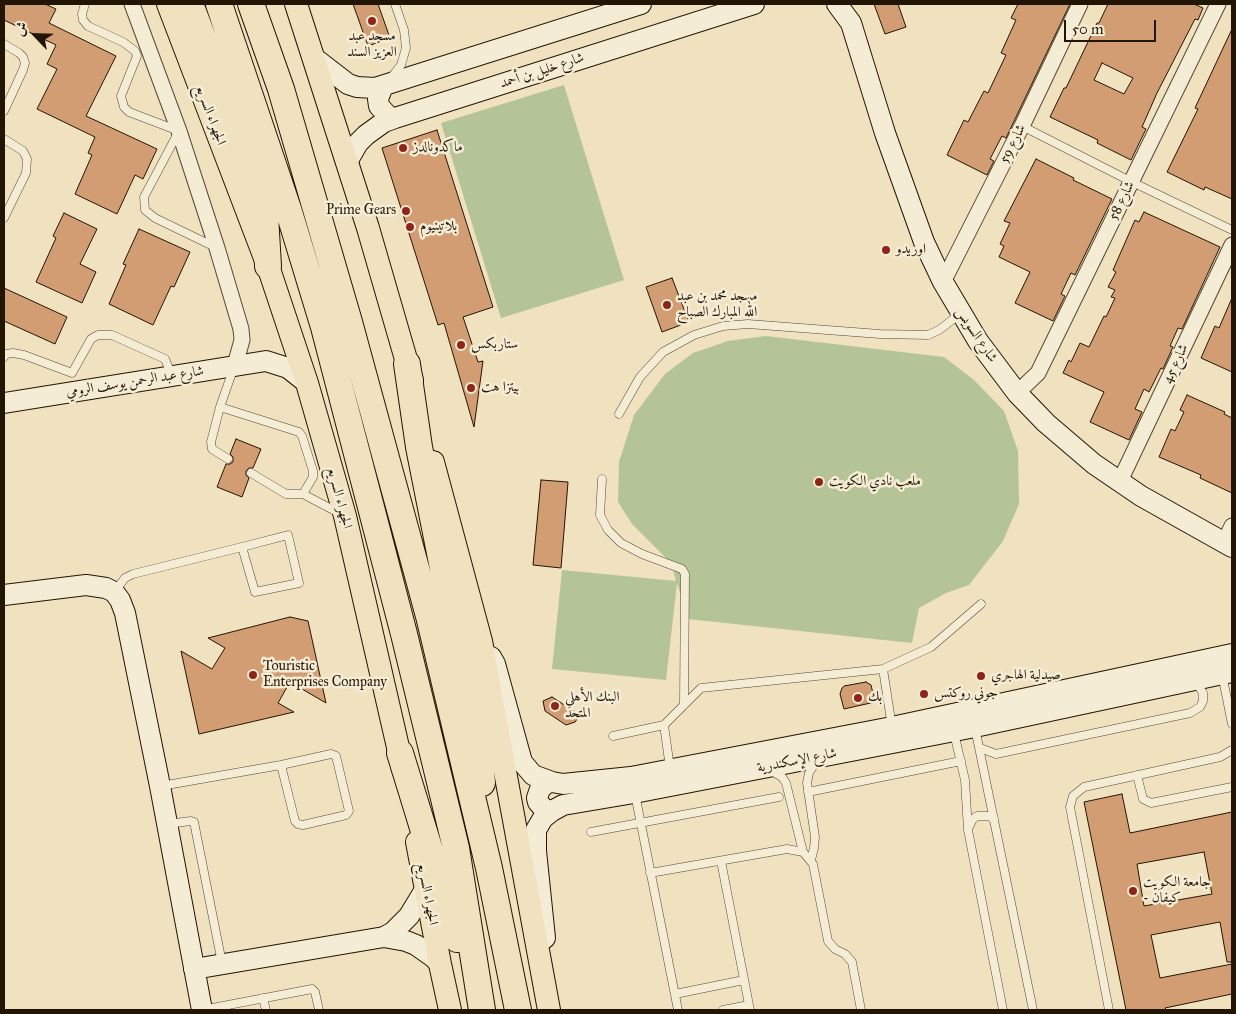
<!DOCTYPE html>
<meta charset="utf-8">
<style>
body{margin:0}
#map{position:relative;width:1236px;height:1014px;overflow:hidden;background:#f0e1bf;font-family:"IM FELL Great Primer",Amiri,serif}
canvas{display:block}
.frame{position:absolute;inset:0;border:5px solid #231504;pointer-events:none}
.north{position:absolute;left:10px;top:10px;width:50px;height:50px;-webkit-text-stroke:4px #f5ecd5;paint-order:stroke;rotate:294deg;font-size:14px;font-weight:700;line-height:20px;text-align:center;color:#231504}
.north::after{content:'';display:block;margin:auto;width:18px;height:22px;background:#231504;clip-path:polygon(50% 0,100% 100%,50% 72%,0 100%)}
.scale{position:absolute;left:1064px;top:20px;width:92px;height:22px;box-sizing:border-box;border:2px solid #231504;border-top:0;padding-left:6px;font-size:15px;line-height:18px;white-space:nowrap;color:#231504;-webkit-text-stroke:4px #f5ecd5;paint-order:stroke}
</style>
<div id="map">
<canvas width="1236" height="1014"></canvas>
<div class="frame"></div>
<div class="north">ش</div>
<div class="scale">50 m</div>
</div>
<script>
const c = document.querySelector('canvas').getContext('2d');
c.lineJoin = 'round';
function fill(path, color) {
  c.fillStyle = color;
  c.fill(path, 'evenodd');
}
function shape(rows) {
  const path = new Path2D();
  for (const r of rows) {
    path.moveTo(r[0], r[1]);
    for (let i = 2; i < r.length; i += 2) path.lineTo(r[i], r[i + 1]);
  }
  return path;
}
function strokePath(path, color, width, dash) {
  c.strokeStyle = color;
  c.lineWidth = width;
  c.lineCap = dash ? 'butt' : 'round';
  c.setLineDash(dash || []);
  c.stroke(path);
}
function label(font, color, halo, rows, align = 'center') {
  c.font = font + ' "IM FELL Great Primer",Amiri,serif';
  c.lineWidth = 5;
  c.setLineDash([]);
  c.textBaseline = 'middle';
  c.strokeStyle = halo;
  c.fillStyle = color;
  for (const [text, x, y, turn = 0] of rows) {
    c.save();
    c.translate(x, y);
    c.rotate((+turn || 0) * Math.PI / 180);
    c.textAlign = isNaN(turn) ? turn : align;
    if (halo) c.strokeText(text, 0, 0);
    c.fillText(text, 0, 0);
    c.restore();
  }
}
fill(shape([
 [564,85,624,280,501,318,441,123],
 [766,336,944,357,974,380,1004,411,1018,451,1019,504,1003,541,969,585,946,593,919,608,912,643,688,619,677,583,666,680,552,669,562,570,676,581,671,563,632,524,618,502,619,462,634,415,665,374,693,353,728,341]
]), '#b5c496');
const building = shape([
 [4,4,45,4,56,9,49,23,116,56,86,116,157,149,143,179,135,175,117,214,75,194,92,155,88,153,95,137,37,109,57,69,47,64,56,45,4,20,4,4],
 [353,4,378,4,390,38,368,46,353,4],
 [874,4,898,4,906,27,885,34,874,4],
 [1018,4,1070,4,1006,138,1002,136,990,159,994,161,987,175,947,155,964,120,968,122,984,91,988,93,1006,55,1001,53,1016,20,1011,18,1018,4],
 [1108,4,1194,4,1203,8,1198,20,1195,19,1157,93,1142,127,1146,129,1131,160,1097,143,1098,140,1050,117,1064,88,1066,88,1097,23,1099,23,1108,4],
 [1102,63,1133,78,1124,94,1094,80,1102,63],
 [1232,29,1232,199,1205,187,1204,190,1167,172,1198,109,1195,108,1232,29],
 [437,130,493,307,463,317,478,362,483,361,474,427,444,323,438,325,382,148,437,130],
 [1036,159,1074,178,1073,180,1112,199,1075,275,1071,273,1061,294,1065,296,1053,321,1015,303,1030,272,999,257,1004,246,1000,244,1010,223,1004,221,1036,159],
 [1144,212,1220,247,1182,329,1178,328,1170,346,1173,347,1163,369,1161,368,1149,392,1144,389,1135,409,1142,412,1129,440,1090,422,1104,392,1063,373,1069,360,1071,362,1080,343,1089,347,1104,316,1106,317,1115,298,1111,297,1115,290,1108,287,1116,272,1113,270,1135,220,1139,222,1144,212],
 [64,213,97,229,80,264,96,272,82,303,36,282,56,238,53,236,64,213],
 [139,229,190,252,174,287,171,286,153,325,109,304,126,265,123,264,139,229],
 [672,278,689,322,662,332,646,287,672,278],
 [4,288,67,317,55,344,4,321,4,288],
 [1232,298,1232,372,1201,358,1215,326,1219,328,1232,298],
 [1187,395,1225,412,1224,414,1232,418,1232,493,1200,478,1201,475,1159,457,1171,429,1175,431,1184,412,1180,410,1187,395],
 [236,439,261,449,253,468,249,468,246,471,246,475,249,478,242,497,217,487,226,464,230,464,233,462,233,457,230,454,236,439],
 [541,480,568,482,561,568,533,565,541,480],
 [290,617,308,621,326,703,290,682,278,703,294,712,199,734,181,651,212,669,225,648,208,638,290,617],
 [866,682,871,685,875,702,844,709,840,694,842,688,844,686,866,682],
 [552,697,580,715,575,722,566,725,545,711,543,701,552,697],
 [1122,794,1130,833,1232,812,1232,962,1227,962,1220,922,1151,935,1160,978,1232,964,1232,994,1165,1008,1166,1010,1126,1010,1084,802,1122,794],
 [1204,852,1212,894,1144,906,1137,864,1204,852]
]);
fill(building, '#d29d73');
strokePath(building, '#231504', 1);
const lane = shape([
 [85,4,82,14,83,20,88,26,123,42,135,51,137,56,121,96,124,107,129,112,179,131,144,197,145,210,155,218,217,248],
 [4,44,19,53,23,57,25,63,23,70,4,111],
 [391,78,401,65,406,48,404,30,395,4],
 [1022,126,1132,182,1232,230],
 [4,139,23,151,27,159,26,173,4,218],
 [4,357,6,354,13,353,24,355,72,373,91,339,98,335,112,335,165,359,172,376],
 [220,407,299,432,302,436,313,471,313,477,303,494],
 [619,414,640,377,663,352,694,335,723,326,748,324,880,334,928,335,939,330,960,314],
 [228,459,212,449,211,442,220,407,234,367],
 [251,473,286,494,303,494,339,513],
 [602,479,600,515,608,530,621,543,642,554,682,569,685,574,684,705],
 [114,592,125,578,133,574,242,547,288,535,299,583,255,592,242,547],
 [883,669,892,727],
 [1222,674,1232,724],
 [664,725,670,768],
 [975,728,1033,1010],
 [954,733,965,780,968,830,1003,1010],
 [613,736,664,725,701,688,883,669,931,647,981,604],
 [980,748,996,754,1190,713,1200,707,1203,701,1203,693,1199,687,1194,684],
 [770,770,782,777,786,783,803,852],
 [1137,775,1143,799,1151,803,1232,787],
 [161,786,281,765,331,754,336,756,349,811,346,815,303,825,298,824,295,821,281,765],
 [808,792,961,761],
 [635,794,678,1010],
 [167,824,191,821,194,822,222,963],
 [969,827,973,819,977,816,989,816,994,819],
 [591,832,779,797],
 [811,860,814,848,815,837,807,783,809,773,817,760],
 [721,861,750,1010],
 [650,873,787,849,803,852,813,864,828,941,835,949,845,954,852,962,861,1010],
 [675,994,744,980],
 [263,998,266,1010],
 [202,1010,312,989,315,992,319,1010],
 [723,1010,749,1005],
 [1109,1010,1070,807,1073,796,1084,787,1220,757,1232,750]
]);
const street = shape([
 [132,4,179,131,217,248,241,329,242,340,235,365],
 [943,282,1022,126,1080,4],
 [1017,393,1038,373,1218,4],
 [1119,483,1232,245],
 [1224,543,1232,526]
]);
const secondary = shape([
 [837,4,851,23,885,133,924,242,943,282,978,341,1017,393,1046,423,1094,464,1141,496,1232,547],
 [313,57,348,84,357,87,375,88,641,4],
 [383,86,378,99,379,106,388,116,395,118],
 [347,162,358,143,366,135,384,122,395,118,754,4],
 [4,403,266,361,288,368,307,383],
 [4,595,86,585,106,588,114,592,120,600,125,613,160,786,202,1010],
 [491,657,495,664,522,762,533,775,552,782,563,784,631,777,892,727,1232,654],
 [552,811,544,809,538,802,537,798,540,789,547,783,552,782],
 [384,937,406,941,416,945,433,957,440,964],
 [545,938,536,851,536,830,543,818,552,811,563,805,634,793,975,727,1232,672],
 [194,969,384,937,393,932,409,916,426,888]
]);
const primary = shape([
 [168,4,268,266,307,383,345,516,403,769],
 [296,4,368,228,412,380],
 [433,462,481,641,549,1010],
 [417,842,440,964,450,1010]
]);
const highway = shape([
 [190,4,256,177,265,215,268,266],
 [219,4,289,212,324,327,404,634,456,848,482,1010],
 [251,4,281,89,349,322,429,616,489,868,518,1010],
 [407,364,419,447,480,755,482,783],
 [400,753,457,939]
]);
strokePath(lane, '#564833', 9);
strokePath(street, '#564833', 17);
strokePath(secondary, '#231504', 22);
strokePath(primary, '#231504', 24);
strokePath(highway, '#231504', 28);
strokePath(lane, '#f5ecd5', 8);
strokePath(street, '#f5ecd5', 15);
strokePath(secondary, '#f5ecd5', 20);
strokePath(primary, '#f0e1bf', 22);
strokePath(highway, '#f0e1bf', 26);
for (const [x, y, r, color] of [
 [372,21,5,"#8f2418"],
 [403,148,5,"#8f2418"],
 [406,211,5,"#8f2418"],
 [410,227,5,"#8f2418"],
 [886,250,5,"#8f2418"],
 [667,305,5,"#8f2418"],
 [461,345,5,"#8f2418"],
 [471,388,5,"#8f2418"],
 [819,482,5,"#8f2418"],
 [253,675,5,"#8f2418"],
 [981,676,5,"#8f2418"],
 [924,694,5,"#8f2418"],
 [858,698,5,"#8f2418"],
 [555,706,5,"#8f2418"],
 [1133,891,5,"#8f2418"]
]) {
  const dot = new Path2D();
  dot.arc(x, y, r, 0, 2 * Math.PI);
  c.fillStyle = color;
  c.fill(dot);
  strokePath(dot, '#f5ecd5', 2);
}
label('14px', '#231504', '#f5ecd5', [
 ["مسجد عبد",372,37,"center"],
 ["العزيز السند",372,53,"center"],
 ["ماكدونالدز",413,148],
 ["Prime Gears",396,211,"right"],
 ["بلاتينيوم",420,227],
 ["اوريدو",896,250],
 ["مسجد محمد بن عبد",677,297],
 ["الله المبارك الصباح",677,313],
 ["ستاربكس",471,345],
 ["بيتزا هت",481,388],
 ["ملعب نادي الكويت",829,482],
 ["Touristic",263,667],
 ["Enterprises Company",263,683],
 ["صيدلية الهاجري",991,676],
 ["جوني روكتس",934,694],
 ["البنك الأهلي",565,698],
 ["المتحد",565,714],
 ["بك",868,698],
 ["جامعة الكويت",1143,883],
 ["- كيفان",1143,899]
], 'left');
label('14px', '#231504', '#f5ecd5', [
 ["شارع خليل بن أحمد",542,71,-18],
 ["الجهراء السريع",210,115,69],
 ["شارع 59",1013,144,-63],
 ["شارع 58",1122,201,-64],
 ["شارع السويس",976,335,56],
 ["شارع 45",1176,364,-65],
 ["شارع عبد الرحمن يوسف الرومي",135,382,-9],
 ["الجهراء السريع",339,498,75],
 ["شارع الإسكندرية",797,761,-11],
 ["الجهراء السريع",427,894,79]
]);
</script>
